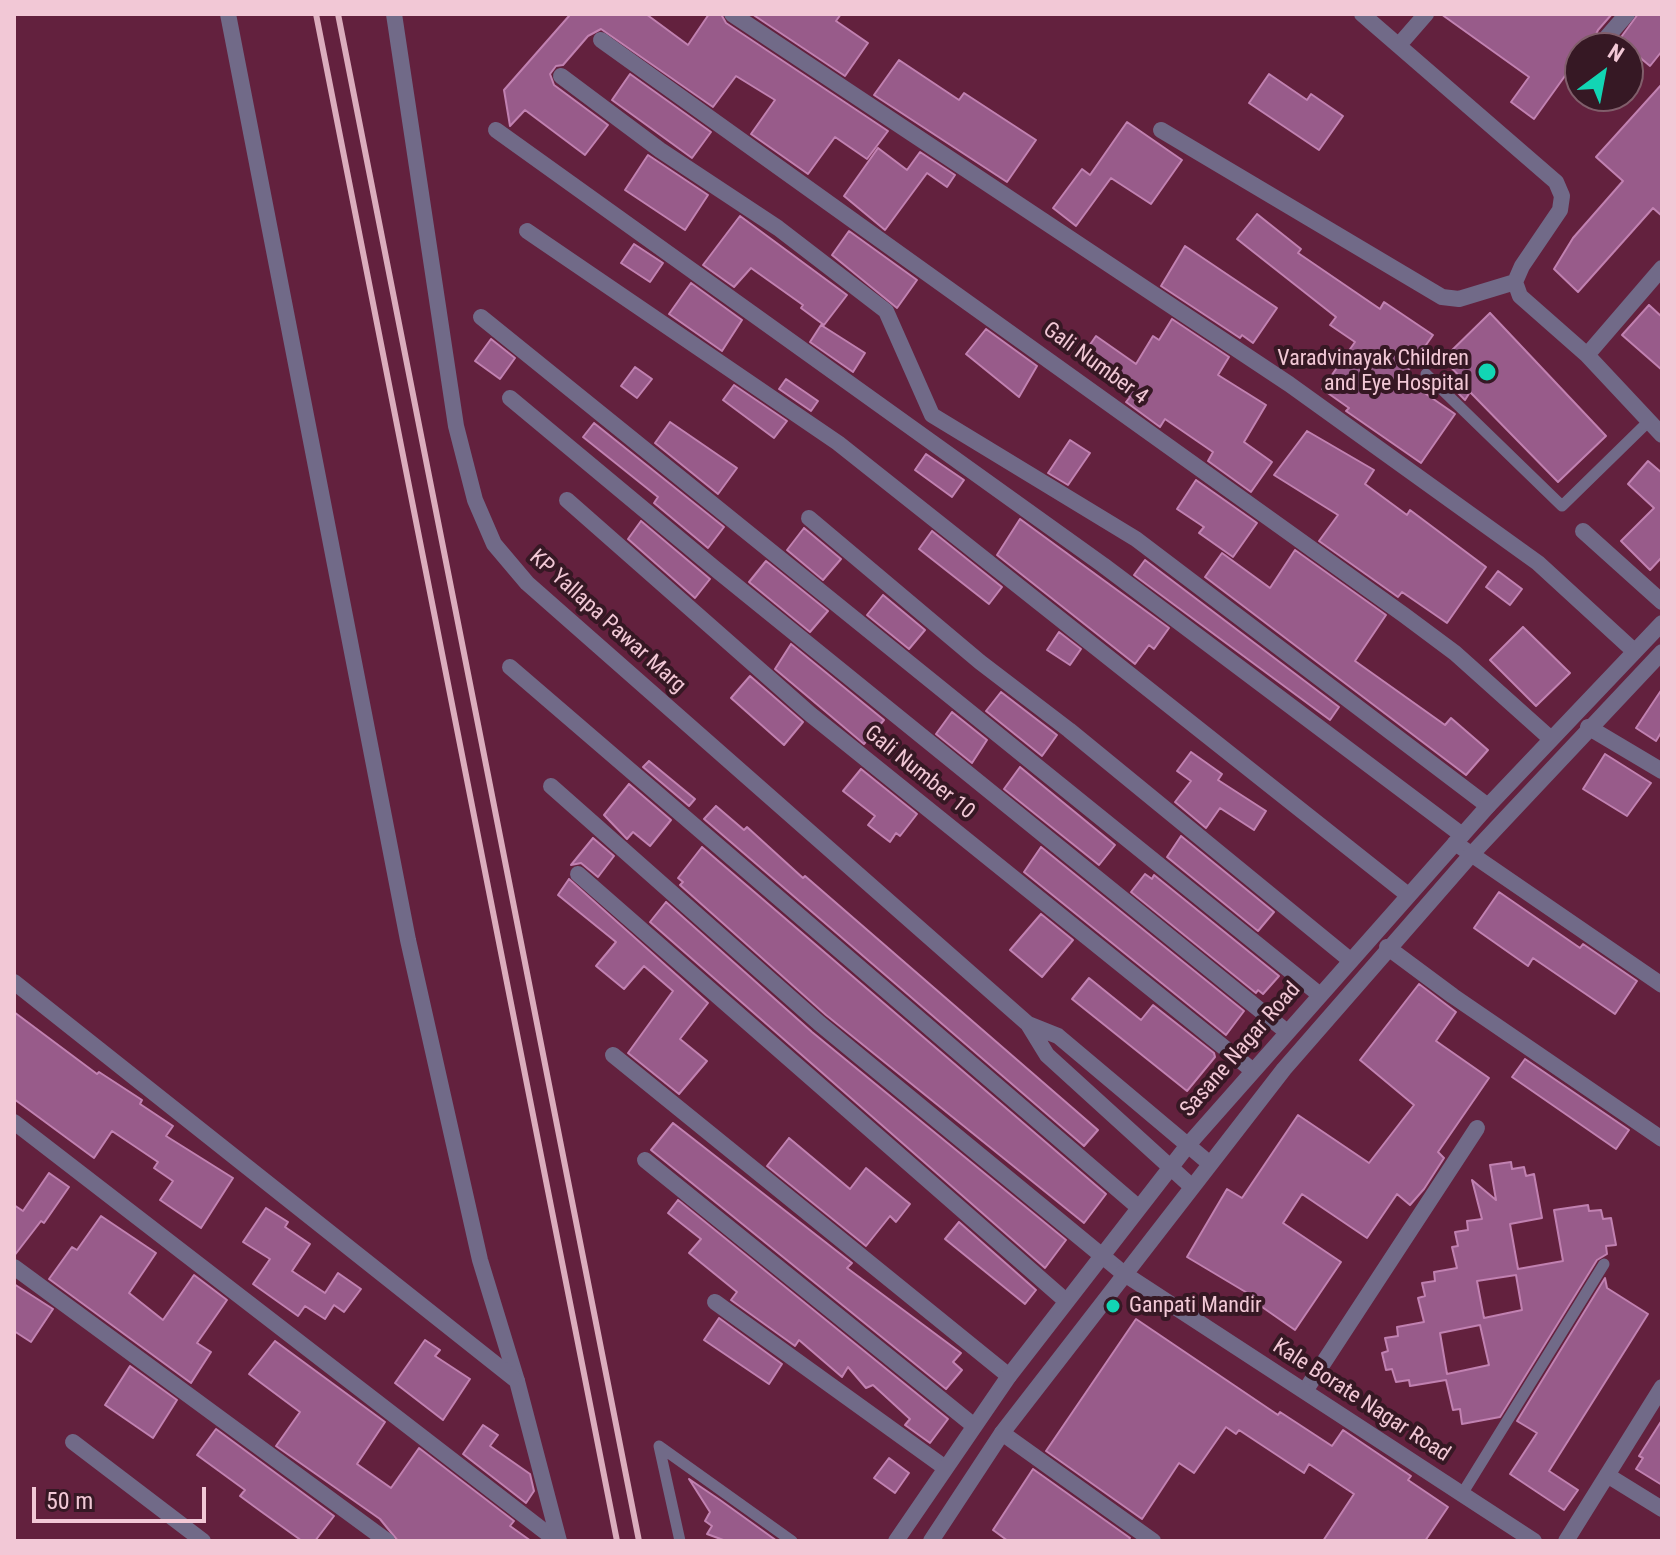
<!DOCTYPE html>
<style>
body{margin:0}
#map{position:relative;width:1676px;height:1555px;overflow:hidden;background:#63213e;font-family:"Roboto Condensed",sans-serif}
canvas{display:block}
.frame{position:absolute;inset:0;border:16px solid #f2c8d6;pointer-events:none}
.north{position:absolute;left:1564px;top:32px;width:80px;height:80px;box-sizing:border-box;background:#361824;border:2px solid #815e6b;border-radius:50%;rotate:32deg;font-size:22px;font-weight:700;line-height:32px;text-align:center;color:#f2c8d6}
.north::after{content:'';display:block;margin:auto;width:28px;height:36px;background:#12d5b4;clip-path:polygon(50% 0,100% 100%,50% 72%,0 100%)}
.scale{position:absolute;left:32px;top:1487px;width:174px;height:36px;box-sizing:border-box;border:4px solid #f2c8d6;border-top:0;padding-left:10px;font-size:24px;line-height:28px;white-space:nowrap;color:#f2c8d6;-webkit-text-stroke:6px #361824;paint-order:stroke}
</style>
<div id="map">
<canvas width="1676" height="1555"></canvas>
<div class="frame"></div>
<div class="north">N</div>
<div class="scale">50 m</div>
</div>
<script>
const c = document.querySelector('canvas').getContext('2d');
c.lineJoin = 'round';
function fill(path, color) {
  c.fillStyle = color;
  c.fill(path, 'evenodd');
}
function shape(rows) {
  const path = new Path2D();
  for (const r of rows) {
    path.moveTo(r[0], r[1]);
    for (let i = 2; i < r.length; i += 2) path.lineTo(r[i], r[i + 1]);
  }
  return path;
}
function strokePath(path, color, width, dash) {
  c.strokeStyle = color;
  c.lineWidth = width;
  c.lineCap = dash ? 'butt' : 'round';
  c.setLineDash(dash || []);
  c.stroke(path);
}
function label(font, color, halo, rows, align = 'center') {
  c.font = font + ' "Roboto Condensed",sans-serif';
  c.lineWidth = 8;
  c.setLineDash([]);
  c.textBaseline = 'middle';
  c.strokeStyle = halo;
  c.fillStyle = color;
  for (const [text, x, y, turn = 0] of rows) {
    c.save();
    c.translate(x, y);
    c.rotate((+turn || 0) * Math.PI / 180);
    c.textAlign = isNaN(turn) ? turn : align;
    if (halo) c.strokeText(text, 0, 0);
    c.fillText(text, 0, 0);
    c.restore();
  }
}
const building = shape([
 [566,14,646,14,688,45,709,14,721,14,726,23,888,131,867,159,835,137,808,174,751,134,775,100,736,76,713,107,601,29,588,36,563,65,556,66,550,74,554,85,608,125,585,155,525,110,510,126,504,90,569,16,566,14],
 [752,14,841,14,836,21,868,43,845,76,752,14],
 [1441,14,1612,14,1598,30,1590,48,1580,48,1580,55,1534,119,1511,102,1529,77,1441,14],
 [1638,14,1662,14,1662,51,1650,66,1619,40,1638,14],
 [899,60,959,100,964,93,1036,140,1007,182,874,95,899,60],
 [630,74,711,132,692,158,612,100,630,74],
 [1269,74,1307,100,1311,94,1343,116,1319,150,1249,103,1269,74],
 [1662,84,1662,216,1653,208,1578,292,1554,269,1573,238,1623,181,1596,157,1662,84],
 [1127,122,1182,160,1151,204,1111,178,1076,226,1053,208,1082,169,1090,175,1127,122],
 [878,148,907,170,920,152,955,175,947,187,927,173,885,230,844,196,878,148],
 [648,155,708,195,685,230,625,190,648,155],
 [1257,214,1301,249,1298,253,1380,309,1384,302,1433,335,1403,378,1455,414,1421,463,1346,411,1349,408,1322,389,1355,342,1330,325,1336,317,1237,239,1257,214],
 [740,216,847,295,824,325,801,308,803,305,751,268,734,287,703,265,740,216],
 [849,231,917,280,897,308,832,255,849,231],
 [634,244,663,263,650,282,621,263,634,244],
 [1185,246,1277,308,1253,343,1242,335,1240,338,1161,286,1185,246],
 [691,283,742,320,722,351,669,314,691,283],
 [1649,305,1662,317,1662,370,1622,335,1649,305],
 [1490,313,1606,436,1558,482,1470,392,1465,400,1456,391,1465,382,1443,359,1490,313],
 [1172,319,1229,357,1218,375,1266,405,1244,442,1272,462,1251,492,1208,461,1213,452,1165,419,1160,427,1126,402,1130,397,1080,359,1096,336,1136,364,1153,336,1159,340,1172,319],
 [821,325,865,353,853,372,810,342,821,325],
 [986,329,1037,366,1019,397,966,354,986,329],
 [491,339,515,358,500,379,475,361,491,339],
 [635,367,652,379,637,398,621,386,635,367],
 [786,379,818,401,811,411,779,389,786,379],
 [734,385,787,421,774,438,723,400,734,385],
 [670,422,737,468,718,494,655,443,670,422],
 [594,423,724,527,708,548,654,503,658,497,583,437,594,423],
 [1307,431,1374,470,1365,484,1407,515,1410,510,1486,567,1447,623,1402,592,1398,597,1319,541,1338,515,1274,475,1307,431],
 [1070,440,1090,453,1068,485,1048,473,1070,440],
 [926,454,964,480,952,497,915,470,926,454],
 [1648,461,1662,473,1662,557,1650,570,1621,541,1654,508,1628,484,1648,461],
 [1196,480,1257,523,1233,557,1199,533,1204,527,1177,509,1196,480],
 [1020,519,1169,628,1154,649,1149,645,1135,664,997,555,1020,519],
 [641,521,710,579,695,598,628,539,641,521],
 [804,528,841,559,823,580,787,550,804,528],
 [932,531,1002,587,989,604,919,549,932,531],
 [1295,550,1386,615,1355,661,1445,725,1451,718,1488,750,1466,775,1205,577,1222,553,1270,588,1295,550],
 [1145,560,1339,707,1330,720,1134,575,1145,560],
 [766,561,828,611,810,632,749,582,766,561],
 [1498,571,1522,589,1510,605,1486,587,1498,571],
 [883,595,925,630,909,649,867,615,883,595],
 [1523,627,1570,673,1536,706,1490,660,1523,627],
 [1059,632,1081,649,1070,665,1047,650,1059,632],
 [791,644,884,720,864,744,775,669,791,644],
 [750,676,803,722,784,745,731,698,750,676],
 [1662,689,1662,731,1656,741,1636,728,1662,689],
 [1001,692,1057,735,1042,756,986,711,1001,692],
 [952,712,987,740,972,763,936,734,952,712],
 [1191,752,1222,774,1218,780,1266,811,1254,830,1220,808,1206,828,1175,802,1191,781,1177,771,1191,752],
 [1605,754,1651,783,1627,816,1583,789,1605,754],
 [649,761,695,799,689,806,643,767,649,761],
 [1020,767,1115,845,1099,865,1004,789,1020,767],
 [861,769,917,814,900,836,896,833,890,842,868,825,875,816,843,791,861,769],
 [629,784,671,820,650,846,633,832,627,839,604,815,629,784],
 [716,806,744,830,747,827,803,878,805,876,1098,1130,1084,1146,704,819,716,806],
 [1181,836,1274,912,1258,931,1167,857,1181,836],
 [593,838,614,856,598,877,581,863,571,865,593,838],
 [702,847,1106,1194,1084,1223,826,1015,680,885,683,882,678,878,702,847],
 [1041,847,1244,1011,1226,1035,1024,872,1041,847],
 [1145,874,1152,879,1154,875,1279,976,1263,994,1258,990,1256,993,1131,892,1145,874],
 [569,879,708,1003,680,1039,707,1061,679,1094,628,1053,673,991,644,966,624,989,596,966,616,942,558,895,569,879],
 [1499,892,1580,948,1583,944,1637,981,1615,1014,1533,958,1528,966,1474,928,1499,892],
 [666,902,812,1032,1066,1240,1045,1268,650,922,666,902],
 [1041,914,1073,940,1042,977,1010,950,1041,914],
 [1089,978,1141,1020,1153,1005,1214,1053,1215,1057,1187,1091,1072,999,1089,978],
 [1419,984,1456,1012,1436,1041,1489,1078,1438,1152,1444,1158,1424,1189,1410,1205,1397,1194,1367,1238,1302,1194,1283,1223,1341,1262,1295,1330,1252,1300,1254,1297,1187,1257,1227,1189,1242,1198,1298,1115,1369,1163,1414,1105,1360,1060,1419,984],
 [14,1012,97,1074,99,1072,142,1100,140,1104,173,1126,166,1136,233,1178,201,1228,160,1200,173,1181,154,1168,158,1162,112,1131,94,1158,14,1099,14,1012],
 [1525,1059,1629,1130,1616,1149,1512,1077,1525,1059],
 [673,1123,852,1263,847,1268,961,1353,953,1362,962,1370,946,1389,651,1150,673,1123],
 [789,1138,850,1189,866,1168,910,1204,896,1222,890,1216,866,1246,767,1166,789,1138],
 [1511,1162,1512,1169,1524,1167,1526,1176,1534,1174,1542,1218,1510,1224,1518,1269,1563,1261,1554,1210,1588,1205,1589,1211,1601,1210,1603,1219,1611,1218,1616,1245,1606,1246,1607,1254,1597,1260,1500,1417,1462,1424,1460,1409,1453,1410,1446,1380,1410,1386,1409,1380,1396,1382,1392,1369,1386,1370,1382,1353,1388,1351,1385,1338,1398,1336,1397,1327,1424,1322,1418,1298,1425,1296,1422,1283,1435,1281,1434,1272,1457,1268,1452,1247,1458,1246,1455,1232,1468,1230,1467,1221,1482,1219,1472,1180,1496,1200,1490,1165,1511,1162],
 [1516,1275,1522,1310,1484,1318,1477,1281,1516,1275],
 [1480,1325,1489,1365,1447,1374,1440,1333,1480,1325],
 [49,1173,69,1187,44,1223,41,1221,14,1256,14,1205,23,1211,49,1173],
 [678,1200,948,1419,930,1443,905,1425,910,1419,873,1385,866,1388,848,1367,842,1377,799,1340,795,1346,731,1300,737,1292,689,1253,701,1239,668,1213,678,1200],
 [266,1208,288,1222,285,1227,310,1244,292,1271,325,1293,338,1273,361,1289,344,1312,334,1305,325,1319,305,1306,298,1316,253,1284,270,1259,243,1242,266,1208],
 [101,1216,156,1253,129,1293,163,1320,194,1275,227,1300,197,1343,211,1352,191,1383,49,1279,72,1247,77,1250,101,1216],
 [959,1222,1036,1290,1025,1304,945,1239,959,1222],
 [1605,1278,1607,1288,1648,1314,1549,1471,1578,1490,1564,1510,1510,1474,1537,1433,1517,1421,1605,1278],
 [14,1284,53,1309,31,1342,14,1331,14,1284],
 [719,1318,782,1364,769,1384,704,1340,719,1318],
 [1136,1319,1278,1415,1280,1412,1332,1446,1343,1430,1411,1476,1408,1480,1448,1507,1425,1541,1323,1541,1354,1494,1309,1464,1304,1473,1239,1430,1236,1434,1226,1427,1194,1473,1179,1463,1142,1519,1046,1451,1136,1319],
 [425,1340,440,1350,435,1356,470,1379,443,1420,395,1383,425,1340],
 [275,1341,385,1422,357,1464,391,1488,419,1448,514,1521,510,1526,531,1541,398,1541,380,1519,276,1446,300,1412,249,1374,275,1341],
 [130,1366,177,1400,153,1438,105,1405,130,1366],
 [1662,1420,1662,1485,1636,1469,1643,1458,1639,1456,1662,1420],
 [483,1425,498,1435,490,1446,530,1474,534,1491,526,1503,463,1454,483,1425],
 [216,1429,334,1516,315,1541,302,1541,259,1510,240,1496,245,1490,197,1455,216,1429],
 [889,1458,909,1473,895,1493,874,1478,889,1458],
 [1033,1469,1130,1538,1128,1541,1008,1541,993,1530,1033,1469],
 [689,1479,720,1500,777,1541,726,1541,707,1534,712,1526,705,1521,710,1512,689,1479]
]);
fill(building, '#985b8a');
strokePath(building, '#c181b1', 2);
strokePath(shape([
 [1426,374,1562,506,1649,421],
 [659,1446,792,1541],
 [659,1446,680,1541],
 [1462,1494,1604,1264]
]), '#716a88', 11);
strokePath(shape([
 [228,14,408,940,480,1260,517,1381],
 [732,14,1289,384,1538,563,1634,651],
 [1362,14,1556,182,1562,196,1560,210,1522,266,1515,282,1520,296,1587,355,1662,435],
 [1607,37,1627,14],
 [601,40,1404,615,1455,653,1551,739],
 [1399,45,1426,14],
 [561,76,660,150,778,228,886,311,932,415,1136,539,1488,806],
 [496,130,1103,565,1462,835],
 [1161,130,1442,297,1459,299,1515,282],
 [527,231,838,443,1408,895],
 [481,317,1320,995],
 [1587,355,1662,268],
 [510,398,713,567,1287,1032],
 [567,500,810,714,1252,1070],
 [809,518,980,662,1069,730,1350,960],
 [1583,531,1662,602],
 [510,667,1138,1207],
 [1588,727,1662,771],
 [551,786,819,1023,1123,1273],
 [1455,843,1662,985],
 [578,874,1066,1301],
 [1387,947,1453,996,1662,1139],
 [613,1055,1009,1376],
 [14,1122,557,1541],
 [645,1160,973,1425],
 [14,1267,387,1541],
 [715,1302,944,1467],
 [1305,1391,1477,1128],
 [1002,1433,1153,1541],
 [73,1442,203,1541],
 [1607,1475,1662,1509],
 [1566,1541,1662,1387]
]), '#716a88', 16);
strokePath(shape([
 [394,14,456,426,475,500,494,544,527,583,1028,1024,1047,1055,1191,1186],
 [14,982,517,1381,559,1541],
 [1028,1024,1058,1036,1209,1163],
 [1123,1273,1534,1541],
 [896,1541,1009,1376,1188,1145,1488,806,1662,623],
 [931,1541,1002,1433,1284,1069,1470,856,1662,652]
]), '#716a88', 16);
strokePath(shape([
 [316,14,617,1541],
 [338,14,639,1541]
]), '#dbadbd', 6);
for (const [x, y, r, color] of [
 [1487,372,10,"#12d5b4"],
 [1113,1306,8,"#12d5b4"]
]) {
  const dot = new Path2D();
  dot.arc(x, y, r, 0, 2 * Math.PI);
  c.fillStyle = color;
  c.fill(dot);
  strokePath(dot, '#361824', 3);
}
label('22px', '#f2c8d6', '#361824', [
 ["Varadvinayak Children",1469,359],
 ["and Eye Hospital",1469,384],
 ["Ganpati Mandir",1129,1306,"left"]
], 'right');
label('22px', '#f2c8d6', '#361824', [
 ["Gali Number 4",1095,364,36],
 ["KP Yallapa Pawar Marg",607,622,42],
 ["Gali Number 10",919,773,39],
 ["Sasane Nagar Road",1241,1050,-49],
 ["Kale Borate Nagar Road",1361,1401,33]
]);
</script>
